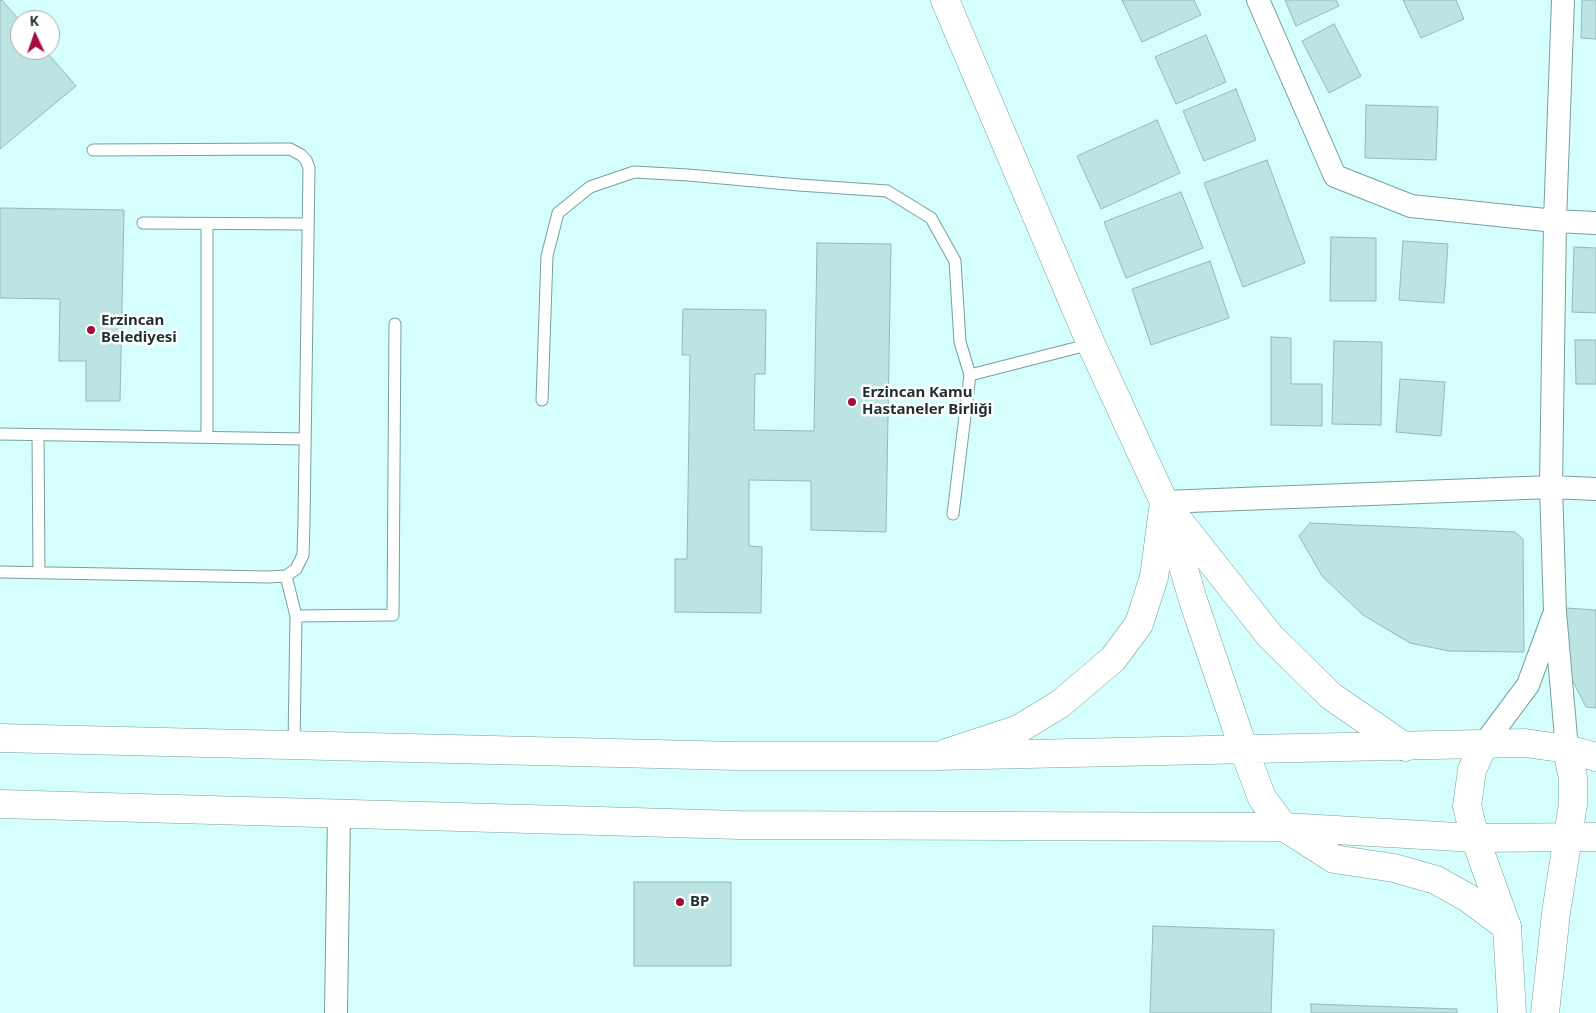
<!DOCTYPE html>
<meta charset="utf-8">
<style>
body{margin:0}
#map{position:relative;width:1596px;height:1013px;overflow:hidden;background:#d5fffd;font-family:"Noto Sans",sans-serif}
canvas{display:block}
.north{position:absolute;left:10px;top:10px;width:50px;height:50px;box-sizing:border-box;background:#fff;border:1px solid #a5acac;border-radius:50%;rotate:357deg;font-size:14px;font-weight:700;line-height:20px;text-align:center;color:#1f2f2f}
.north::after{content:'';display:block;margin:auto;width:18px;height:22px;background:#a50b3b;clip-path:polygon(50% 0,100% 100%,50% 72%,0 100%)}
</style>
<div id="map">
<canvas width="1596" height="1013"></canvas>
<div class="north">K</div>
</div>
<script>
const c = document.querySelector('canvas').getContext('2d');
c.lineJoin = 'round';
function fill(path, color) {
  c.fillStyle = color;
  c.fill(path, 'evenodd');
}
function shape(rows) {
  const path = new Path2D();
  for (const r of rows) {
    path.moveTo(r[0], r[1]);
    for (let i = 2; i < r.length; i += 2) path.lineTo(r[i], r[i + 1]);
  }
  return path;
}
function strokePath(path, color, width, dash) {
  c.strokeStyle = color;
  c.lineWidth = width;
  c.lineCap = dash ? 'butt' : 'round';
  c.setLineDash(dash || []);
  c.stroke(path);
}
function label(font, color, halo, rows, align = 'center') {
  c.font = font + ' "Noto Sans",sans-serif';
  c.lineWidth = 5;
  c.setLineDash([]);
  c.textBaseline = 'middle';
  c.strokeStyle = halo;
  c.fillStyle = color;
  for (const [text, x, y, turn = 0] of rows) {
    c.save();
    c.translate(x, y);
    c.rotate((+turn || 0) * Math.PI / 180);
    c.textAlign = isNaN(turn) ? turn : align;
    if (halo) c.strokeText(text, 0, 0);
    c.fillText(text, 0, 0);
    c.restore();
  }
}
const building = shape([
 [0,0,2,0,20,21,20,50,45,50,76,86,0,149,0,0],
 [1122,0,1194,0,1201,15,1142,42,1122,0],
 [1285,0,1336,0,1339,6,1296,26,1285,0],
 [1403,0,1456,0,1464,19,1421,38,1403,0],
 [1582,0,1596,0,1596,39,1581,38,1582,0],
 [1334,24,1361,76,1329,93,1302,41,1334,24],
 [1206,35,1226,82,1176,104,1155,57,1206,35],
 [1236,89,1256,140,1204,161,1183,111,1236,89],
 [1366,105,1438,107,1436,160,1365,158,1366,105],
 [1157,120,1180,173,1101,209,1077,156,1157,120],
 [1267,160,1305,263,1243,287,1204,183,1267,160],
 [1181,192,1203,248,1126,278,1104,222,1181,192],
 [0,208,124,210,120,401,86,401,86,361,59,361,60,299,0,298,0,208],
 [1331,237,1376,238,1376,301,1330,301,1331,237],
 [1403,241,1448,244,1444,303,1399,300,1403,241],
 [817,243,891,244,886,532,811,530,811,481,749,480,749,546,762,547,761,613,675,612,675,559,687,559,690,355,682,355,683,309,766,310,765,374,755,374,754,430,814,431,817,243],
 [1574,247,1596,248,1596,313,1572,312,1574,247],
 [1210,261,1229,318,1151,345,1132,289,1210,261],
 [1271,337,1291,338,1291,384,1322,384,1322,426,1271,425,1271,337],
 [1575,340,1596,340,1596,384,1576,384,1575,340],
 [1334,341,1382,342,1381,425,1332,424,1334,341],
 [1400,379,1445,382,1441,436,1396,432,1400,379],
 [1310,523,1515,532,1523,539,1524,652,1449,651,1410,643,1363,615,1322,576,1299,536,1310,523],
 [1566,608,1596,610,1596,708,1586,707,1562,660,1566,608],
 [634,882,731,882,731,966,634,966,634,882],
 [1153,926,1274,930,1271,1013,1150,1013,1153,926],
 [1311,1004,1457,1009,1457,1013,1311,1013,1311,1004]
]);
fill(building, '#bbe4e3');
strokePath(building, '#91bab8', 1);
const lane = shape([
 [143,223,308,224],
 [542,400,547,256,558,213,590,187,634,172,688,175,799,185,887,191,931,218,955,261,960,342,970,375,1091,344],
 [0,434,305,439],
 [38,435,39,572],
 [207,437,207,224],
 [953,514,970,375],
 [0,572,268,577,286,576,296,569,303,555,304,522,309,168,306,160,301,155,290,149,93,150],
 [286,576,296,616,294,745],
 [296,616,393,615,395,324]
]);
const street = shape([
 [1258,0,1335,176,1411,206,1555,221,1596,223],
 [1563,0,1555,221,1551,487,1555,612,1567,749],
 [1164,502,1551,487,1596,489],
 [1484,744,1528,685,1553,617],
 [336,1013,339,814]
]);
const secondary = shape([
 [945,0,1091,344,1164,502,1270,636,1331,696,1405,747],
 [1484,744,1472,770,1467,806,1475,838,1507,927,1512,1013],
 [946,753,1019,729,1060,704,1113,659,1139,624,1154,577,1164,502],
 [1545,1013,1556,913,1573,804,1573,778,1567,749]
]);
const primary = shape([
 [1164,502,1193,600,1244,750,1262,798,1284,827,1334,859,1394,868,1436,880,1468,898,1507,927],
 [0,738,737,756,937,756,1525,743,1567,749,1596,757],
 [0,804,740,825,1284,827,1475,838,1596,837]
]);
strokePath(lane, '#789f9e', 13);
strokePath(street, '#789f9e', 24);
strokePath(secondary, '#789f9e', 29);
strokePath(primary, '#789f9e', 29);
strokePath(lane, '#fff', 11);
strokePath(street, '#fff', 22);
strokePath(secondary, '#fff', 28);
strokePath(primary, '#fff', 28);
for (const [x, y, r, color] of [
 [91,330,5,"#a50b3b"],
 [852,402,5,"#a50b3b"],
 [680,902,5,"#a50b3b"]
]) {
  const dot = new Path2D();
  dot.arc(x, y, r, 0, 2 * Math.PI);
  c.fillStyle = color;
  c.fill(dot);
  strokePath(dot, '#fff', 2);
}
label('bold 15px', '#1f2f2f', '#fff', [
 ["Erzincan",101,321],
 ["Belediyesi",101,338],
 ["Erzincan Kamu",862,393],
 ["Hastaneler Birliği",862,410],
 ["BP",690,902]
], 'left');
</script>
